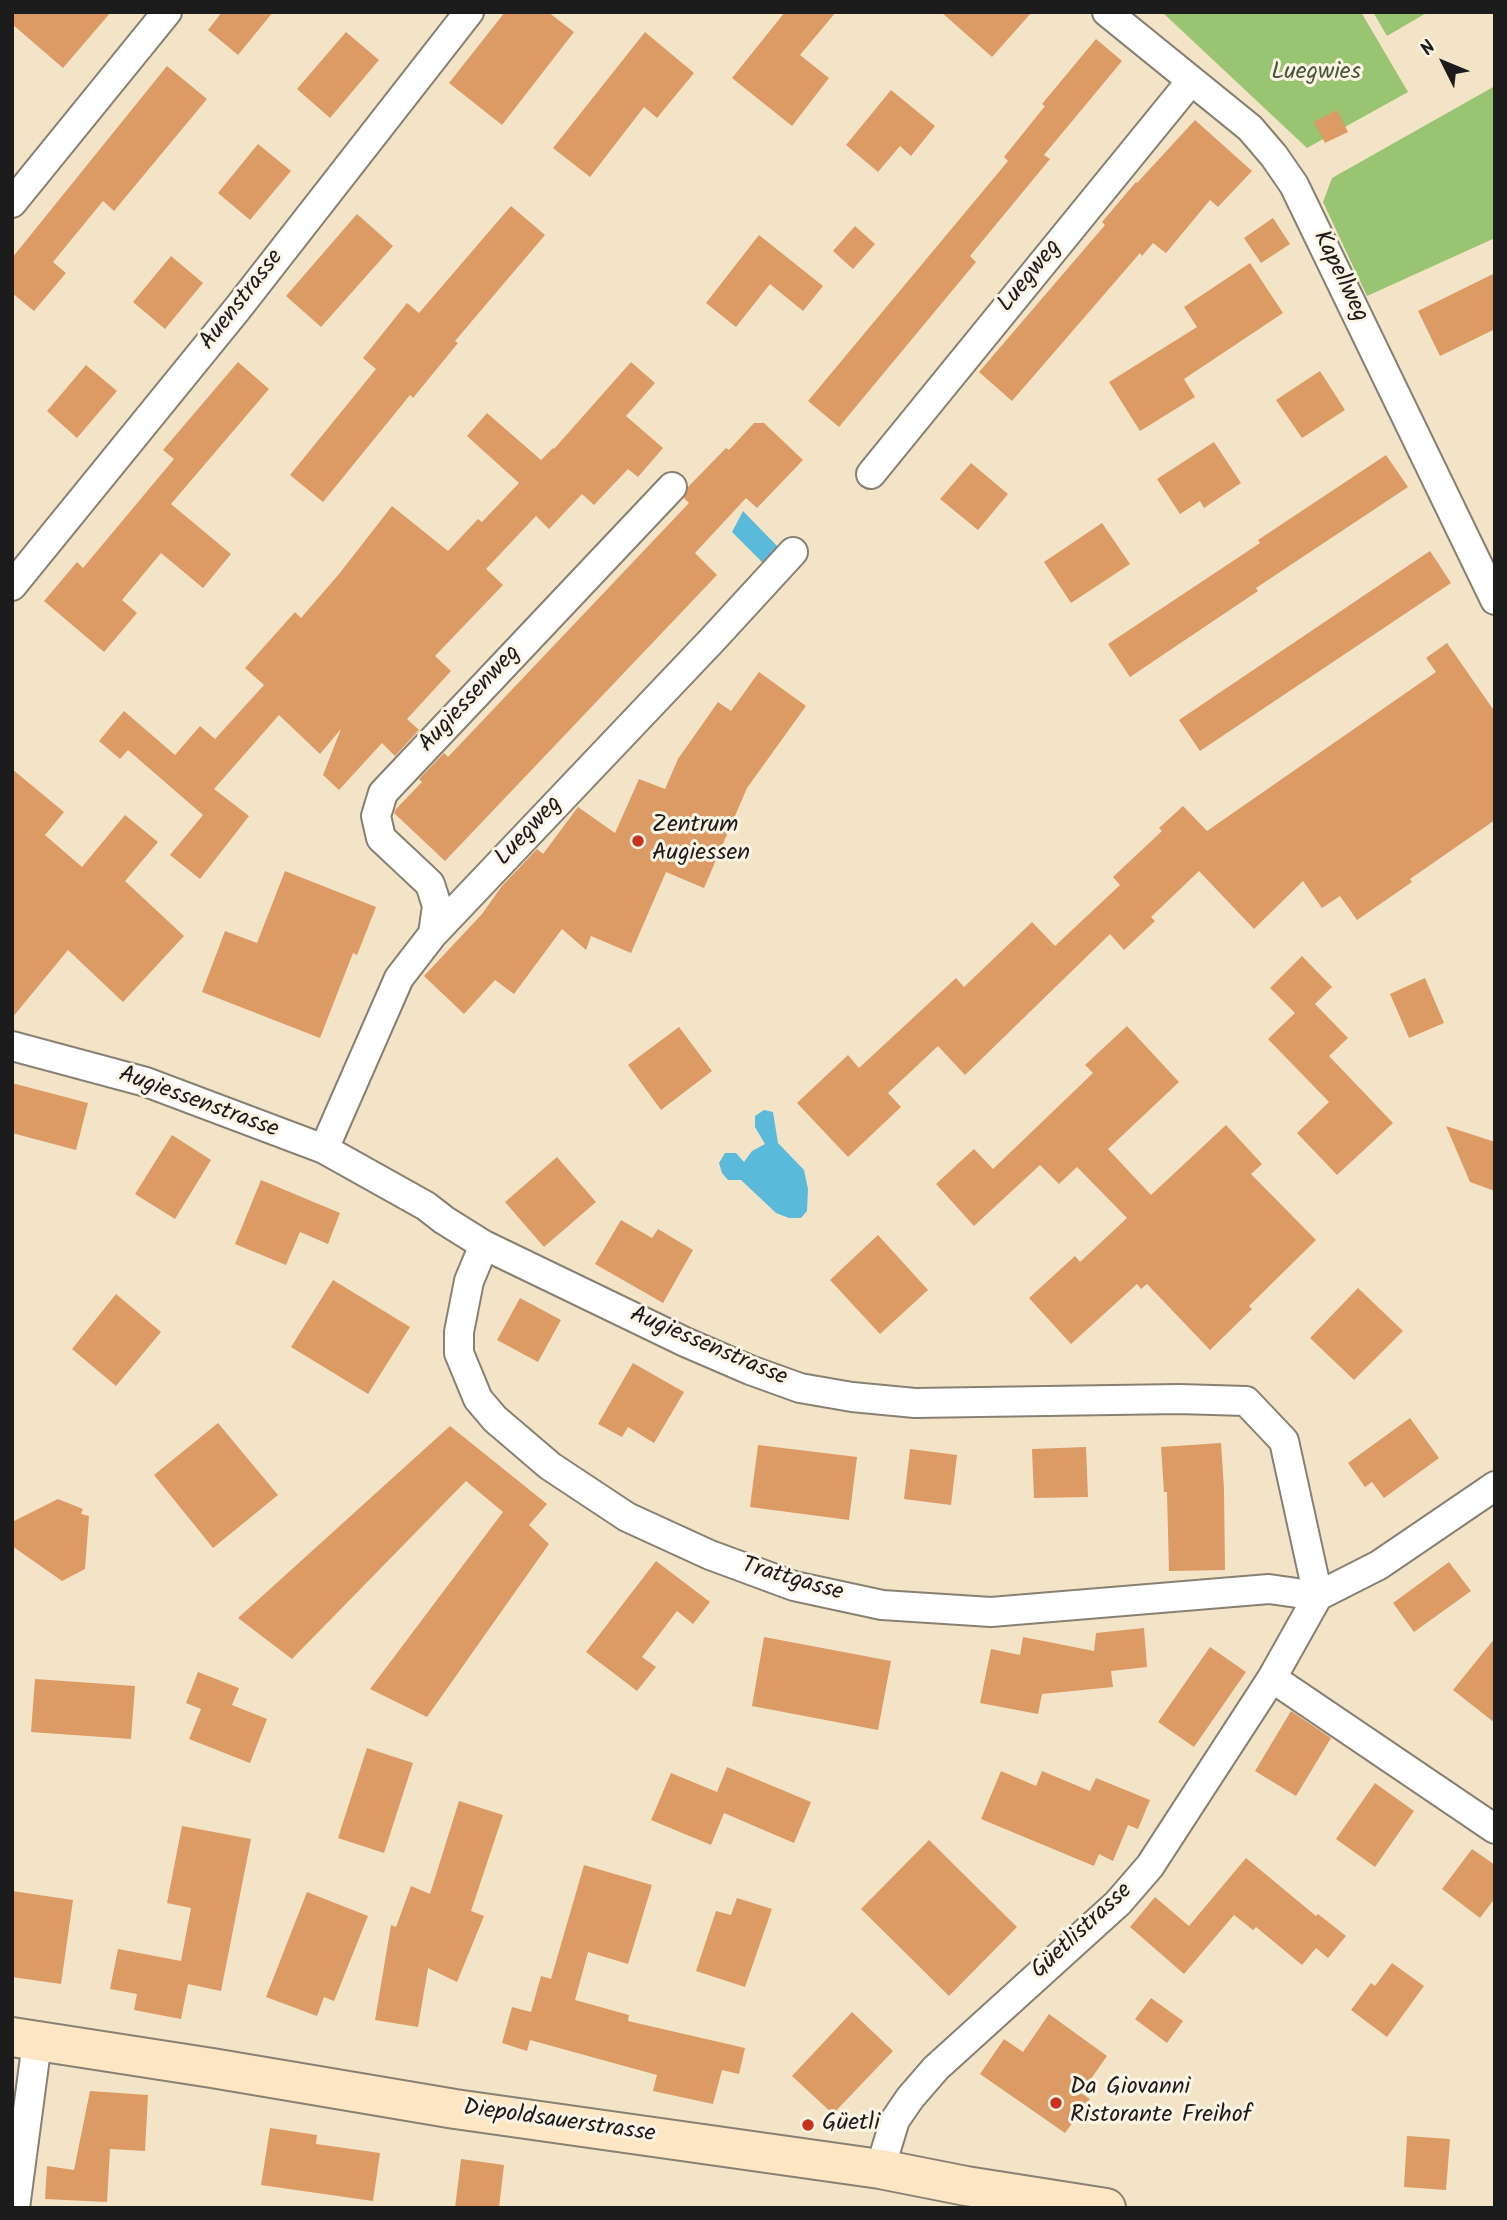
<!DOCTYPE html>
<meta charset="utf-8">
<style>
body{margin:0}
#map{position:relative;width:1507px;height:2220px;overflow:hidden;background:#f3e4c7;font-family:Kalam,sans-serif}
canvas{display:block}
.frame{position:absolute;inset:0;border:14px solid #1c1c1c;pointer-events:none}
.north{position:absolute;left:1409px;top:28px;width:70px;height:70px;-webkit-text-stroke:5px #fcf5e5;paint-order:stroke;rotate:313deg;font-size:19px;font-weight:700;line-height:28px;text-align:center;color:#1c1c1c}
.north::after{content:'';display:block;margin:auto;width:24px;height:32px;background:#1c1c1c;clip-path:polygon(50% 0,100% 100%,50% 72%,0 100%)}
</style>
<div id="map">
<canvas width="1507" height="2220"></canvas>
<div class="frame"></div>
<div class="north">N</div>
</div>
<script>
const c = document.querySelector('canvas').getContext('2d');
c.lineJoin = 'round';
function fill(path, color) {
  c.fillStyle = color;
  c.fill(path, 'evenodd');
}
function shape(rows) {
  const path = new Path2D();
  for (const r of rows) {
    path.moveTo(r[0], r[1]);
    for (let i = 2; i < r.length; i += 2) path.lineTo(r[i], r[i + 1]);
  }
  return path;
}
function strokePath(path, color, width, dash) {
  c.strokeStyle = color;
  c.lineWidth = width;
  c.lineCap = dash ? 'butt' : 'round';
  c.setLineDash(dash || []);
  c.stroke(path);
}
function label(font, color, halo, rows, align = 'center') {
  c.font = font + ' Kalam,sans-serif';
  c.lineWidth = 6;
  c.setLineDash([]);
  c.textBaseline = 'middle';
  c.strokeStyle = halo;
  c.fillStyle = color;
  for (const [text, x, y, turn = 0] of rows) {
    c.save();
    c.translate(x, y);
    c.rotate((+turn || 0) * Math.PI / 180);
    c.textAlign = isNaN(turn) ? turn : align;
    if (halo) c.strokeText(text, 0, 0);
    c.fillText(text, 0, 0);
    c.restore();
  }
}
fill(shape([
 [1162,12,1361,12,1408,92,1307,148],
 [1373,12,1428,12,1387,36],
 [1495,86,1495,238,1367,296,1323,202,1332,178]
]), '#99c471');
fill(shape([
 [743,511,778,547,763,563,732,532],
 [764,1110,773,1112,778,1143,804,1170,808,1189,807,1211,801,1218,789,1218,776,1213,741,1180,728,1180,722,1173,719,1163,725,1153,736,1153,744,1162,752,1151,765,1144,755,1127,755,1116]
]), '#5bbad9');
fill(shape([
 [12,12,111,12,63,68,12,24],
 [222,12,273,12,238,55,208,30],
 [505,12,548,12,574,32,502,125,449,83],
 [785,12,836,12,800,55,829,78,792,126,732,78],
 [941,12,1032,12,992,57],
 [346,32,379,60,330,118,297,89],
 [645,32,694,73,657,118,644,107,590,177,553,148],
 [1096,39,1122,61,1044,155,1050,159,970,256,976,262,839,427,808,401,1008,161,1004,157,1045,106,1042,104],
 [167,66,207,99,114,211,103,201,53,262,66,273,34,311,12,293,12,258],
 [891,90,935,126,911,156,900,146,878,172,846,145],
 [1337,110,1348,132,1325,143,1314,122],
 [1195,120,1252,171,1218,207,1210,200,1166,253,1153,243,1142,256,1140,253,1012,401,979,372,1105,225,1102,222,1136,182,1137,183],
 [258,144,291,171,250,220,218,193],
 [511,206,545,235,455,341,458,343,413,398,410,395,323,502,290,475,376,369,363,358,407,303,419,313],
 [357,214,393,246,321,327,286,296],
 [1273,218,1290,244,1261,263,1244,238],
 [855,226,875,244,853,269,833,251],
 [759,235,823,286,803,311,770,284,736,327,706,303],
 [171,256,203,283,165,329,133,302],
 [1250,263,1283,313,1184,379,1195,397,1140,431,1109,382,1197,327,1184,307],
 [1495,273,1495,329,1440,356,1418,311],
 [238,362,269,389,171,504,231,554,203,588,161,553,122,600,137,613,104,652,44,601,77,562,83,568,174,459,163,450],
 [631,362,655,383,626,416,663,448,638,477,628,469,594,505,582,494,549,529,536,516,486,569,503,585,435,656,451,671,407,719,419,730,395,756,382,743,339,790,323,775,341,729,320,754,279,715,214,789,249,816,200,879,170,855,203,815,128,750,120,759,99,741,124,711,175,755,200,726,215,739,264,685,245,668,295,612,301,618,339,574,392,506,448,551,478,519,482,522,519,483,467,436,487,413,541,460,553,448,554,449],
 [86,365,117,391,77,438,47,411],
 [1320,371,1345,410,1302,438,1276,400],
 [754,423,764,423,803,460,757,508,746,498,695,553,717,575,445,861,394,813,396,809,422,782,419,779,444,753,448,757,689,503,684,498,688,487,726,448,729,450],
 [1214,442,1241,483,1204,508,1200,501,1180,514,1157,479],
 [1386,455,1408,487,1256,588,1258,591,1130,677,1108,644,1260,543,1258,540],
 [971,463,1008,494,978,530,940,499],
 [1102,523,1130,564,1071,603,1044,562],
 [1430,551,1451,583,1200,751,1179,720],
 [1447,643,1495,712,1495,820,1410,879,1412,882,1357,920,1340,896,1322,908,1303,881,1254,929,1199,871,1151,917,1155,921,1124,950,1110,934,965,1075,938,1046,888,1093,901,1107,848,1157,797,1103,848,1055,859,1068,956,978,964,987,1032,922,1055,946,1120,885,1113,877,1162,831,1159,828,1183,806,1207,831,1436,672,1426,658],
 [759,672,806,706,747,788,704,888,666,872,631,953,591,936,586,950,562,929,514,994,495,980,464,1014,424,976,482,914,502,886,537,849,543,854,578,807,615,833,639,779,665,789,678,759,718,702,731,711],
 [12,769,64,812,45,835,82,867,125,815,158,842,125,881,184,936,123,1002,68,950,12,1018],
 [285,871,376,907,357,955,353,953,320,1038,202,992,225,931,257,943],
 [1302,956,1332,987,1315,1004,1348,1038,1329,1056,1393,1123,1337,1175,1297,1133,1329,1102,1268,1039,1295,1013,1270,988],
 [1425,978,1444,1023,1409,1038,1390,994],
 [1127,1026,1179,1082,1108,1149,1151,1195,1226,1125,1262,1164,1251,1174,1316,1240,1249,1306,1252,1309,1210,1350,1147,1284,1141,1289,1137,1284,1071,1344,1029,1298,1075,1256,1080,1262,1127,1218,1077,1167,1059,1184,1040,1165,974,1226,936,1184,974,1149,993,1169,1093,1073,1085,1065],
 [679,1027,712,1071,661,1110,628,1065],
 [12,1083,88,1103,76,1150,12,1133],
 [1446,1126,1495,1142,1495,1191,1470,1182],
 [172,1135,211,1160,175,1219,135,1194],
 [557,1157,596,1202,544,1247,505,1202],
 [261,1180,340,1213,328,1244,300,1232,286,1265,235,1244],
 [621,1220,652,1238,658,1229,693,1250,663,1303,595,1264],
 [878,1235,928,1290,880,1334,830,1280],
 [333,1280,410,1327,368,1394,291,1347],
 [1358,1288,1403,1331,1354,1380,1310,1338],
 [116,1294,161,1332,116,1386,72,1349],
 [520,1298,561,1320,538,1362,497,1340],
 [633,1363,684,1392,654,1443,628,1427,622,1437,598,1424],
 [1410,1418,1439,1458,1384,1498,1372,1482,1365,1487,1348,1463],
 [218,1423,278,1495,213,1548,154,1475],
 [450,1426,547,1504,529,1525,549,1544,427,1717,370,1689,503,1512,466,1481,292,1659,238,1618],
 [1221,1443,1224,1489,1225,1570,1169,1571,1167,1492,1164,1492,1161,1447],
 [758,1445,857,1457,849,1520,750,1507],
 [1086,1447,1088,1497,1034,1498,1032,1449],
 [910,1449,957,1455,951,1505,904,1499],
 [58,1499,83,1509,81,1514,89,1516,85,1569,62,1581,12,1546,12,1522],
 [656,1561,710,1602,693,1624,677,1611,642,1657,656,1667,637,1691,586,1652],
 [1449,1562,1471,1591,1414,1632,1393,1603],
 [1144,1628,1147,1667,1111,1671,1113,1687,1042,1694,1038,1714,980,1703,991,1649,1020,1655,1023,1637,1094,1651,1096,1633],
 [764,1637,891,1661,878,1730,752,1706],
 [1495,1638,1495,1723,1453,1690],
 [1210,1647,1246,1672,1194,1747,1158,1722],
 [198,1672,239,1688,232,1705,267,1719,250,1763,189,1739,201,1709,186,1703],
 [35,1679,135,1686,131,1739,31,1732],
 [1291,1711,1331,1738,1296,1796,1255,1771],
 [367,1748,413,1763,384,1853,338,1838],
 [727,1767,811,1802,794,1843,724,1813,711,1845,651,1820,671,1773,717,1792],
 [1001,1771,1036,1786,1042,1771,1090,1791,1096,1778,1150,1800,1138,1829,1128,1825,1113,1861,1099,1854,1094,1866,981,1819],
 [1375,1783,1414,1811,1375,1867,1336,1839],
 [459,1801,503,1815,471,1911,484,1916,457,1982,428,1968,418,2027,375,2020,391,1925,396,1927,411,1886,430,1894],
 [182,1826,251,1839,221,1991,188,1984,181,2019,134,2010,137,1994,110,1989,118,1949,181,1961,191,1908,167,1903],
 [929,1840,1017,1927,949,1996,861,1909],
 [1472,1849,1495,1865,1495,1898,1480,1918,1442,1889],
 [1246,1858,1316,1916,1318,1914,1346,1936,1328,1958,1316,1948,1302,1965,1256,1927,1253,1930,1234,1915,1184,1974,1130,1927,1155,1897,1189,1926],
 [584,1865,652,1885,628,1964,588,1952,575,2000,629,2015,628,2021,745,2048,739,2074,722,2070,713,2104,653,2091,657,2075,530,2040,527,2051,502,2043,512,2007,531,2012,541,1976,551,1979],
 [12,1891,73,1900,61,1984,12,1977],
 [307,1892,368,1916,334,2001,324,1997,317,2016,266,1997],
 [737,1898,772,1909,745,1987,696,1971,716,1911,731,1915],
 [1392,1963,1424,1986,1387,2037,1351,2010,1371,1983,1375,1986],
 [1151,1998,1183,2021,1167,2043,1135,2019],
 [852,2012,893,2051,833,2114,792,2076],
 [1049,2014,1107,2056,1081,2093,1090,2099,1065,2133,980,2074,1004,2039,1023,2052],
 [90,2091,148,2095,145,2151,110,2149,107,2202,45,2199,47,2166,74,2170],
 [270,2128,317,2135,316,2144,380,2153,373,2201,261,2185],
 [1407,2136,1450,2139,1446,2190,1404,2187],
 [461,2159,504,2165,499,2208,455,2208]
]), '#dc9a65');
const street = shape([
 [1107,12,1250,128,1274,156,1294,185,1495,600],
 [12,203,167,12],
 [871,474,1191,81],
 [12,586,238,308,469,12],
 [433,934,437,906,430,884,381,838,376,816,383,793,672,487],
 [12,1046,146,1082,324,1149,426,1206,444,1220,484,1245,685,1342,750,1370,800,1388,852,1397,915,1403,1179,1399,1246,1401,1284,1441,1318,1596,1269,1589,991,1612,882,1605,794,1586,710,1555,627,1517,550,1466,495,1419,478,1399,459,1353,459,1332,469,1281,484,1245],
 [324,1149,399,978,433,934,714,638,793,552],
 [1272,1678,1495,1829],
 [880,2169,895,2120,910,2098,936,2068,1118,1903,1150,1866,1272,1678,1318,1596,1379,1565,1495,1486],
 [15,2208,37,2042]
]);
const secondary = shape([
 [12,2037,212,2068,455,2109,880,2169,966,2186,1106,2208]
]);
strokePath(street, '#888072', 32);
strokePath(secondary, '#888072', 42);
strokePath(street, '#fff', 28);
strokePath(secondary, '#fce6c4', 38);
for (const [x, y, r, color] of [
 [638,841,7,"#c8321e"],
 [1056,2103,7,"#c8321e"],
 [808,2125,7,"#c8321e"]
]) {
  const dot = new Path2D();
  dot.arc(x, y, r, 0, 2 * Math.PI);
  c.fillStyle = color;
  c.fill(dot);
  strokePath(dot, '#fcf5e5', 2.5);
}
label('24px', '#48573a', '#fcf5e5', [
 ["Luegwies",1316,74]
]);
label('24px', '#1c1c1c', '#fcf5e5', [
 ["Luegweg",1031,277,-51],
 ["Kapellweg",1339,277,64],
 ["Auenstrasse",243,301,-52],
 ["Augiessenweg",471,700,-47],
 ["Luegweg",530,832,-47],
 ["Augiessenstrasse",198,1104,20],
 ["Augiessenstrasse",708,1348,23],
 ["Trattgasse",792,1581,16],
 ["Güetlistrasse",1083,1932,-43],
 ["Diepoldsauerstrasse",559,2123,8]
]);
label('24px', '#1c1c1c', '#fcf5e5', [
 ["Zentrum",652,827],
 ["Augiessen",652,855],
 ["Da Giovanni",1070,2089],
 ["Ristorante Freihof",1070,2117],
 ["Güetli",822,2125]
], 'left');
</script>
